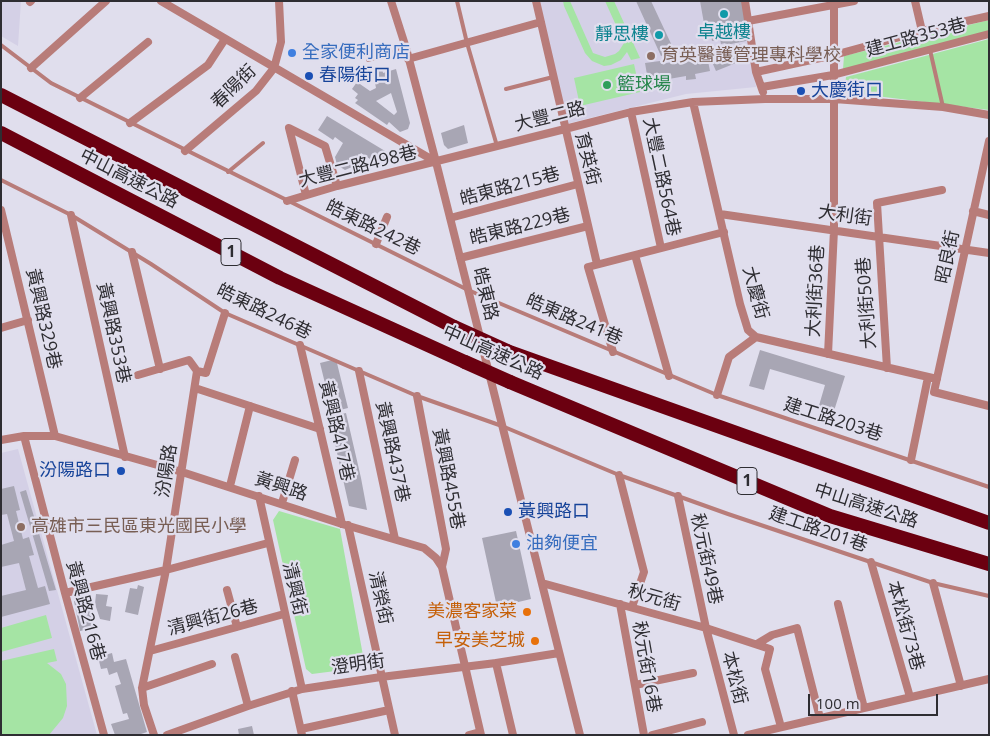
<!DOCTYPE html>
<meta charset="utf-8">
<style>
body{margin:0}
#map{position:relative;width:990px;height:736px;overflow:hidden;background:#e0deed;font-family:"Open Sans",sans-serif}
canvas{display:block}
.frame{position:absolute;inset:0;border:2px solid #2e2d32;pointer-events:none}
.scale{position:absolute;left:808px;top:694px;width:130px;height:22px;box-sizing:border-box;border:2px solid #2e2d32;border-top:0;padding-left:6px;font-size:15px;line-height:18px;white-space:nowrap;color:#2e2d32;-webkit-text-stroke:4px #e0deed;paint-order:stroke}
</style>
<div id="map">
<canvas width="990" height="736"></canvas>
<div class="frame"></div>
<div class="scale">100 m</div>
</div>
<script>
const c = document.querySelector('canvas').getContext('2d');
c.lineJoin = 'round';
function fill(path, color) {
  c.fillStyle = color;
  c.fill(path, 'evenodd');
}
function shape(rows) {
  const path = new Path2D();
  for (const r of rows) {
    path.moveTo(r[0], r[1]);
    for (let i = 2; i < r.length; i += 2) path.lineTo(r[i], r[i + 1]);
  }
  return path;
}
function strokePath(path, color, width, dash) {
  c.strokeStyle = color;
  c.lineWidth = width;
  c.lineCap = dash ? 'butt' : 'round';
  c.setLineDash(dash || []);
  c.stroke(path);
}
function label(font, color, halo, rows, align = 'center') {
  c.font = font + ' "Open Sans","Noto Sans TC",sans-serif';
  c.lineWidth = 4.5;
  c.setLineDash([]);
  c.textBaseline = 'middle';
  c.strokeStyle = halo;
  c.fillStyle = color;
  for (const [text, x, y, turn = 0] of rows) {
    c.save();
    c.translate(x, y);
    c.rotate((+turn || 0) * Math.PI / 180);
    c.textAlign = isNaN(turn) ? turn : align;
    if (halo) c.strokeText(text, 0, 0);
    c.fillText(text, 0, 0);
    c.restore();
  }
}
fill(shape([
 [1,1,21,1,18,46,1,36],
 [539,1,744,1,756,87,686,94,566,124],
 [18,449,97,735,1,735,1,453]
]), '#d4d0e6');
fill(shape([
 [563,1,570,1,593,53,605,57,615,54,619,51,624,43,605,1,614,1,640,58,631,60,627,52,621,60,611,65,604,66,592,61,585,53,564,6],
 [989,20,989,32,843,69,844,56],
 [989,39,989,110,844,92,846,77],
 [634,64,640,92,580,106,574,78],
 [279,511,340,529,364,661,359,668,312,674,306,669,273,520],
 [46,615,52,638,1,652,1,628],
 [54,649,57,661,47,663,61,674,66,684,67,706,63,718,49,735,1,735,1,661]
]), '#a5e4a4');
fill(shape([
 [636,1,651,1,674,50,661,56],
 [700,1,743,1,751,40,726,45,725,43,721,44,720,39,712,41,710,28,705,29],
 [736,44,736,46,740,44,746,59,716,71,709,55],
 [707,56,710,71,695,74,696,79,686,80,686,76,663,80,663,84,649,86,645,63,660,61,661,64],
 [382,66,383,73,396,69,410,123,408,129,400,132,389,122,387,125,355,103,358,100,355,98,358,94,352,89,357,82,370,91,376,88,373,73,376,73,374,69],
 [391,93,397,112,394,115,376,101],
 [327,116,390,154,384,158,382,156,376,163,361,153,352,167,345,170,337,165,335,157,343,143,335,137,333,140,318,130],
 [464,125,468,143,448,149,444,145,441,133],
 [760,350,845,376,833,414,818,409,825,385,770,369,764,390,749,386],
 [336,359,348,408,332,412,320,363],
 [346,413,361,478,367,510,349,506,329,417],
 [14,486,20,510,16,511,23,539,29,537,34,555,29,556,38,588,45,586,50,604,1,617,1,596,26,590,19,563,1,567,1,545,14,541,7,514,1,515,1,489],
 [26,490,56,590,49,591,20,492],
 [516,531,531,599,497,607,482,538],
 [138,585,144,587,138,615,125,612,130,588,137,589],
 [96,594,108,595,106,606,112,607,110,621,100,619,95,604],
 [88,598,95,628,80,631,74,601],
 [112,653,114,662,126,659,147,732,138,735,115,735,111,724,129,719,127,713,123,714,115,686,121,684,117,672,109,675,107,668,101,669,98,657],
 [252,726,254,735,239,735,238,729]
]), '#a8a6b4');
strokePath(shape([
 [457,1,467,43,497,146],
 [1,45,51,83,468,290,717,395,989,487],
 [930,50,943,107],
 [368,60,406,48],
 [506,89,553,77],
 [228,172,263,143],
 [1,180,71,215,151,264,225,313,417,396,502,426,619,475,728,514,933,583,989,596]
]), '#b87c79', 4);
strokePath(shape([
 [161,1,436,162],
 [391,1,406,48,436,162,580,735],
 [536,1,597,264],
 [745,1,756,72,763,92],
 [915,1,922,31],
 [30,2,31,1],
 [748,21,854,1],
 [408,59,541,22],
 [31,68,106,1],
 [756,72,834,55,922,31,989,16],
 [762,87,833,75,989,34],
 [80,98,148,42],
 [693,102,740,304,748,330,756,337,937,379],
 [631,112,661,248],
 [130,123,208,65,225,39],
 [989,141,934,392,989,406],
 [185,151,256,91,274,68,281,42,279,1],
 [306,195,289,128,325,146,337,186],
 [287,201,337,186,565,129,631,112,693,102,765,99,834,99,943,107,989,115],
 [1,210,55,436],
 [973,211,989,215],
 [720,214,989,253],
 [71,215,125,457],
 [450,218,578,184],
 [376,244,387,217],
 [132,252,160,369],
 [635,255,669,376],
 [460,258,588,226],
 [1,328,28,320],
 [300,345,342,524],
 [613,352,588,267,724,232],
 [828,354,834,230,834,1],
 [887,368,877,203,942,190],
 [197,371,206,373,225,313],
 [359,371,395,539],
 [138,375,189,360,197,371],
 [195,388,320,429],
 [717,395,729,357,756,337],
 [417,396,446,549,442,567],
 [24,436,65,593,104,735],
 [1,440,24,436,55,436,182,472,342,524,424,548,436,558,442,567,481,735],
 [911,460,928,377],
 [619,475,644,572,632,607],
 [230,486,250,406],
 [259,496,302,689],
 [678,496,706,628,734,735],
 [282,503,295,460],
 [348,525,395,735],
 [871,562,910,697],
 [542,583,706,628,770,649,765,669,781,727],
 [933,583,961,686],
 [227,590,237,627],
 [65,593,166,570,268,543],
 [620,604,644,735],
 [838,604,864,708],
 [757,644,772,635,797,628,820,718],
 [150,651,284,614],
 [235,657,248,706],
 [496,663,513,735],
 [635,685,693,673],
 [142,688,212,664],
 [292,691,302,735],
 [301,729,389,710],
 [154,735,144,705,142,688,166,570,197,371],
 [167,735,248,706,302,689,381,677,496,663,559,653],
 [469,735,480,732],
 [652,735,702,722],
 [748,735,989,679]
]), '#b87c79', 8);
strokePath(shape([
 [1,95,454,327],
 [1,133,280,278,465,362],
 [507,351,989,523],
 [510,382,830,516,989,564]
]), '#6b0010', 14);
strokePath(shape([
 [454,327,507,351],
 [465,362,510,382]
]), '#6b0010', 14);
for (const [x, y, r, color] of [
 [724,14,5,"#0f9aa8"],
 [659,35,5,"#0f9aa8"],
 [292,53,5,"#3f7fe0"],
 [651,56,5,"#8d6e63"],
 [309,76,5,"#1a4fb4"],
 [607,85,5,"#2e9e5b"],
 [801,91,5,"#1a4fb4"],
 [121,471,5,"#1a4fb4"],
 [508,512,5,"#1a4fb4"],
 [21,527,5,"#8d6e63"],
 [516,544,5,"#3f7fe0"],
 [527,612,5,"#e8710a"],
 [535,641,5,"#e8710a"]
]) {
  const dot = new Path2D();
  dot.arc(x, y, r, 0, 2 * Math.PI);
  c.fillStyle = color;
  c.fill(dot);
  strokePath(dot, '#e0deed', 2);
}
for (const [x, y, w] of [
 [231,252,20],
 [747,481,20]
]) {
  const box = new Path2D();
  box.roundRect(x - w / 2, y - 13.5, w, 27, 4);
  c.fillStyle = '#e0deed';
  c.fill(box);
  strokePath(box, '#2e2d32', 1);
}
label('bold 16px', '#2e2d32', null, [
 ["1",231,252],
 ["1",747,481]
]);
label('18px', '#0d838f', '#e0deed', [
 ["卓越樓",724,33],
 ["靜思樓",649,35,"right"]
]);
label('18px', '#2e2d32', '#e0deed', [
 ["建工路353巷",916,38,-15],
 ["春陽街",234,87,-44],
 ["大豐二路",550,117,-14],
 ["育英街",587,159,76],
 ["大豐二路498巷",358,167,-14],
 ["大豐二路564巷",661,177,78],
 ["中山高速公路",129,179,27],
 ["皓東路215巷",510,187,-15],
 ["大利街",845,216,8],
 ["皓東路229巷",520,227,-14],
 ["皓東路242巷",373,228,26],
 ["昭良街",948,257,-78],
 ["大利街36巷",816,291,-87],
 ["大慶街",755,293,75],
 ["皓東路",485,294,76],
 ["大利街50巷",867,303,-94],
 ["皓東路246巷",264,312,26],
 ["黃興路329巷",43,319,77],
 ["皓東路241巷",574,320,23],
 ["黃興路353巷",113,333,78],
 ["中山高速公路",493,353,24],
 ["建工路203巷",833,420,18],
 ["黃興路417巷",336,431,77],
 ["黃興路437巷",392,452,78],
 ["汾陽路",167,471,-81],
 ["黃興路455巷",448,479,79],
 ["黃興路",281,487,18],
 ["中山高速公路",866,506,18],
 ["建工路201巷",818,530,19],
 ["秋元街49巷",706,559,78],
 ["清興街",294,589,77],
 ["清榮街",380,598,78],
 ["秋元街",654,598,16],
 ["黃興路216巷",85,611,75],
 ["清興街26巷",213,618,-15],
 ["本松街73巷",905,626,74],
 ["澄明街",358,665,-8],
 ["秋元街16巷",646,667,80],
 ["本松街",734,678,76]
]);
label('18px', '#366cbe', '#e0deed', [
 ["全家便利商店",302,53],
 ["油夠便宜",526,544]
], 'left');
label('18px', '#785e54', '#e0deed', [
 ["育英醫護管理專科學校",661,56],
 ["高雄市三民區東光國民小學",31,527]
], 'left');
label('18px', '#164399', '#e0deed', [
 ["春陽街口",319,76],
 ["大慶街口",811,91],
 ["汾陽路口",111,471,"right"],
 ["黃興路口",518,512]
], 'left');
label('18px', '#27864d', '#e0deed', [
 ["籃球場",617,85]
], 'left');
label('18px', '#c56008', '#e0deed', [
 ["美濃客家菜",517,612],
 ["早安美芝城",525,641]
], 'right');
</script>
